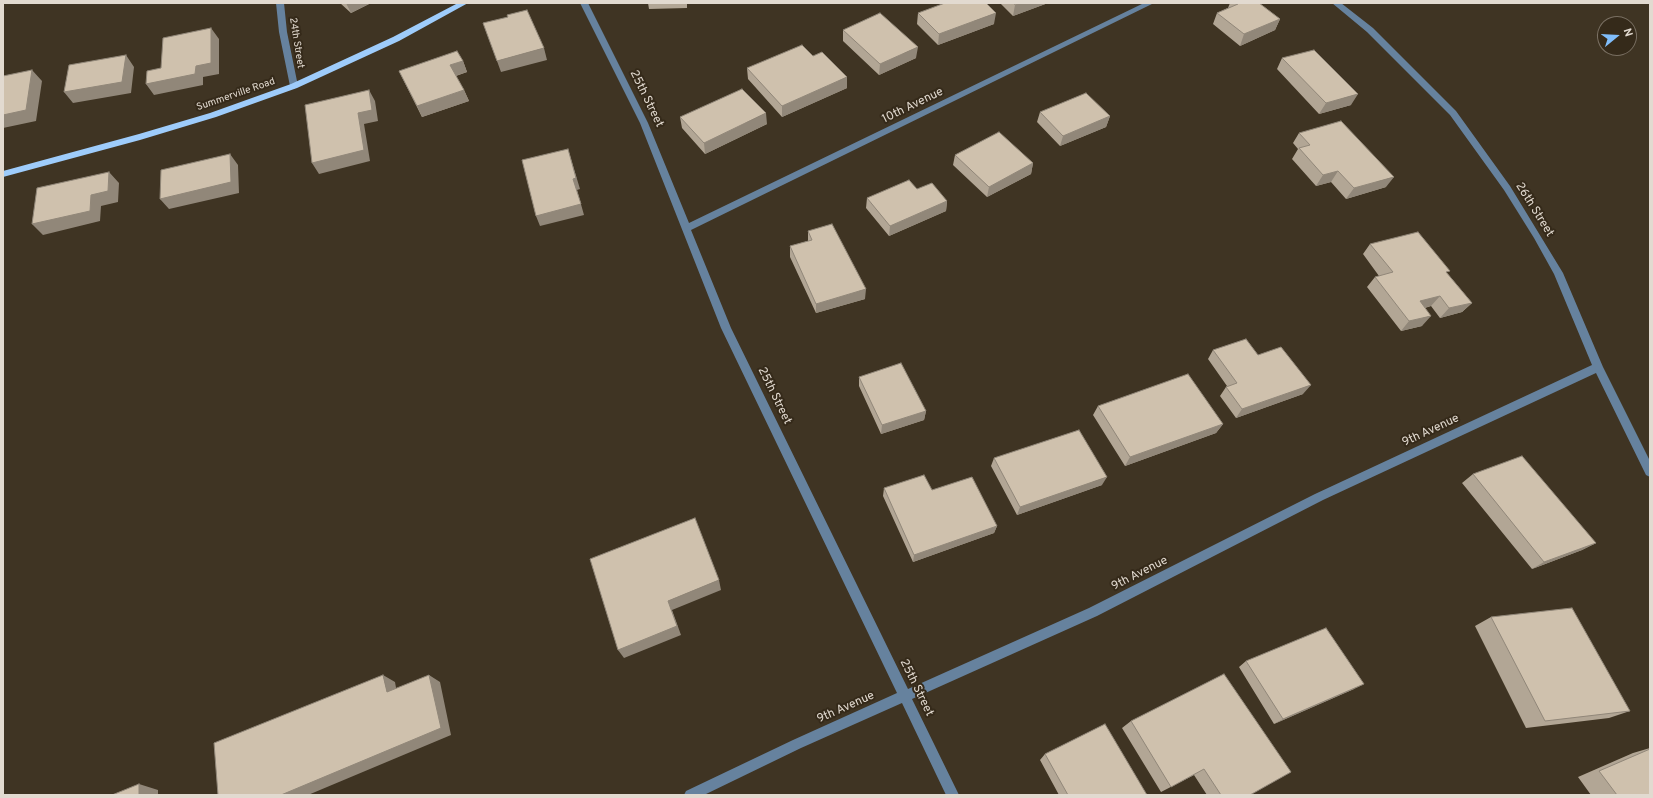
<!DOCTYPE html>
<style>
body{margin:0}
#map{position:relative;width:1653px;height:798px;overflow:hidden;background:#3f3423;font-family:Overpass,sans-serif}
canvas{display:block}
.frame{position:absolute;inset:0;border:4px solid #e2dad0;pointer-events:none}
.north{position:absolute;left:1597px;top:16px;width:40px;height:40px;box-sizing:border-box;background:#352a1a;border:1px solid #7a7063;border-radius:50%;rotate:72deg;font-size:11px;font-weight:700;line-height:16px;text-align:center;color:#e2dad0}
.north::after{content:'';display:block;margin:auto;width:14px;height:18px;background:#80bdfa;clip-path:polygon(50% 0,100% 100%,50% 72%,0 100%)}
</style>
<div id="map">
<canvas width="1653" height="798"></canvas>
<div class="frame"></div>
<div class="north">N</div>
</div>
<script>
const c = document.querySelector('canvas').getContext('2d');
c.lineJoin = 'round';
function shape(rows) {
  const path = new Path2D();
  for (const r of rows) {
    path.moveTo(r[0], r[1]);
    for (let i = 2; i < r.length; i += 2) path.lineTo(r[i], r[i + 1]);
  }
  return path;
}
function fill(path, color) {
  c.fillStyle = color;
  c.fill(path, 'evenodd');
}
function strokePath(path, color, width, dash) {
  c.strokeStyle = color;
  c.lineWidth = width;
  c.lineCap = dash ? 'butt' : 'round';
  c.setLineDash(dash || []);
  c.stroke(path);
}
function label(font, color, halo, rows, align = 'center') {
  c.font = font + ' Overpass,sans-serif';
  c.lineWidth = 4;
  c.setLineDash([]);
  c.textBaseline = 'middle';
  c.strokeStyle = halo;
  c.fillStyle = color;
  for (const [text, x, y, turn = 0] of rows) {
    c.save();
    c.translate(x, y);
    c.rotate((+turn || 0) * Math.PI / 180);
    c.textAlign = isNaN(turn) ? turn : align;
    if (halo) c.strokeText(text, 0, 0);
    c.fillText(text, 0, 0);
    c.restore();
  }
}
fill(shape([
 [276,3,284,3,287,32,298,86,294,89,290,86,279,32,276,3],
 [580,3,588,3,648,123,689,223,1144,3,1154,3,691,230,731,328,908,689,1089,608,1315,494,1592,365,1554,274,1534,238,1504,190,1450,115,1367,32,1332,3,1341,3,1373,28,1456,111,1510,186,1563,273,1603,367,1650,461,1650,477,1646,475,1596,373,1323,500,1097,616,912,699,959,795,946,795,902,703,801,748,704,795,684,795,686,791,793,740,897,693,721,328,640,123,580,3]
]), '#66829e');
fill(shape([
 [458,3,468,3,399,41,297,88,216,117,140,140,3,177,3,171,139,134,210,113,291,84,393,37,458,3]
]), '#9eccfb');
fill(shape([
 [340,3,371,3,351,13],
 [648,3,687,3,687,8,649,9],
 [1000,3,1048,3,1013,16],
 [1230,3,1259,3,1280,19,1275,30,1240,46,1213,24,1217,13,1228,8],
 [918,13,994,24,938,45,917,24],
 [843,30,916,58,879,75,843,41],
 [813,56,847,88,782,117,748,79,747,68],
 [1282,58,1351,105,1319,114,1277,69],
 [463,61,467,72,456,76,464,90,469,101,422,117,399,71],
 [1040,112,1110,116,1106,127,1060,146,1037,122],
 [680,117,767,124,705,154,682,128],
 [1299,133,1386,187,1346,199,1331,182,1316,186,1292,159,1298,149,1293,143],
 [955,155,1033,163,1031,174,987,197,953,165],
 [917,189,947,201,946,211,889,236,866,208,867,198],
 [808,231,865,299,816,313,790,257,790,246,808,241],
 [1370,244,1447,273,1472,303,1462,312,1440,318,1431,306,1425,308,1422,326,1401,331,1367,287,1375,277,1379,276,1363,254],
 [1213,350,1258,355,1303,394,1236,418,1220,396,1226,387,1227,386,1208,359],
 [859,377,926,411,924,420,881,434,859,386],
 [1098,406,1223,424,1216,433,1125,466,1093,415],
 [994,458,1102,485,1017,515,991,466],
 [1473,474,1596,543,1582,550,1532,569,1462,483],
 [884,488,932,490,997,526,994,533,913,562,883,496],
 [1491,617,1630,711,1609,718,1526,728,1475,626],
 [1246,661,1354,689,1274,724,1239,667],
 [1131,721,1250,795,1207,795,1194,775,1161,792,1122,728],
 [1650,748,1650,795,1591,795,1578,777,1633,753],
 [1045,754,1147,795,1059,795,1040,760]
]), '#b2a695');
fill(shape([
 [346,3,371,3,351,13],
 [1020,3,1048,3,1013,16,1015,5],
 [996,13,994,24,938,45,939,34],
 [1280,19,1275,30,1240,46,1244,34],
 [211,28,219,39,219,74,203,77,203,85,154,95,146,84,196,66],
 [918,47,916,58,879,75,880,64],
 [544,48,547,60,501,72,497,61],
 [126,55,134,67,131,93,73,103,64,92],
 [463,61,467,72,455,76,450,65],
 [32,70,42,81,36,121,3,128,3,115],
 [847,77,847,88,782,117,782,106],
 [369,90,375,101,378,121,364,124,370,161,319,174,312,163,358,113],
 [464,90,469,101,422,117,417,106],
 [1358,94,1351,105,1319,114,1326,103],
 [766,113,767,124,705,154,704,143],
 [1110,116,1106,127,1060,146,1063,136],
 [568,149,580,189,577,190,584,215,540,226,536,216],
 [230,154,238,165,239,193,169,209,160,199],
 [1033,163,1031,174,987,197,989,187],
 [1338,171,1331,182,1316,186,1323,175],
 [109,172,119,183,118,202,101,206,100,221,43,235,32,224,91,195],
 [1394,177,1386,187,1346,199,1354,188],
 [947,201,946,211,889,236,890,226],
 [866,289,865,299,816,313,816,304],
 [1440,296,1431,306,1411,311,1420,301],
 [1472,303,1462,312,1440,318,1449,308],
 [1431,316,1422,326,1401,331,1409,321],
 [1311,385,1303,394,1236,418,1242,409],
 [926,411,924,420,881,434,882,425],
 [1223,424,1216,433,1125,466,1130,457],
 [1107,477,1102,485,1017,515,1020,507],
 [997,526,994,533,913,562,914,555],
 [1596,543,1582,550,1532,569,1544,562],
 [719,580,721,590,672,610,681,635,624,658,618,650,668,601],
 [383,675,395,682,398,699,387,692],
 [429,675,440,682,451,735,308,795,281,795],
 [1364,684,1354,689,1274,724,1283,719],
 [139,784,158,790,158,795,139,795]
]), '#918779');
const building = shape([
 [945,3,986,3,996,13,939,34,918,13,945,3],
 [1014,3,1020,3,1015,5,1014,3],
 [1237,3,1259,3,1280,19,1244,34,1217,13,1238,4,1237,3],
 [527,10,544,48,497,61,483,23,508,17,507,15,527,10],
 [880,13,918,47,880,64,843,30,880,13],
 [211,28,211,63,196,66,195,74,146,84,147,71,161,68,163,38,211,28],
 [802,45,813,56,822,52,847,77,782,106,747,68,802,45],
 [1314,50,1358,94,1326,103,1282,58,1314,50],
 [457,51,463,61,450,65,464,90,417,106,399,71,457,51],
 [126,55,122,82,64,92,69,65,126,55],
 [32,70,26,110,3,115,3,76,32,70],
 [742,89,766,113,704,143,680,117,742,89],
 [369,90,372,110,358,113,364,150,312,163,305,105,369,90],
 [1086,93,1110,116,1063,136,1040,112,1086,93],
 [1341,121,1394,177,1354,188,1338,171,1323,175,1299,148,1310,145,1299,133,1341,121],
 [999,132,1033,163,989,187,955,155,999,132],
 [568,149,576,178,573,179,581,204,536,216,522,160,568,149],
 [230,154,231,182,160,199,161,170,230,154],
 [109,172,108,191,91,195,90,211,32,224,37,188,109,172],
 [909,180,917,189,932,183,947,201,890,226,867,198,909,180],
 [832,224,866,289,816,304,790,246,812,240,808,231,832,224],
 [1418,232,1450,271,1446,272,1472,303,1449,308,1440,296,1420,301,1431,316,1409,321,1375,277,1393,272,1370,244,1418,232],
 [1246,339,1258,355,1281,347,1311,385,1242,409,1226,387,1237,383,1213,350,1246,339],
 [901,363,926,411,882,425,859,377,901,363],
 [1188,374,1223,424,1130,457,1098,406,1188,374],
 [1079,430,1107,477,1020,507,994,458,1079,430],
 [1522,456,1596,543,1544,562,1473,474,1522,456],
 [924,475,932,490,972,477,997,526,914,555,884,488,924,475],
 [695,518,719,580,668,601,677,626,618,650,590,559,695,518],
 [1572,608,1630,711,1545,721,1491,617,1572,608],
 [1326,628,1364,684,1283,719,1246,661,1326,628],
 [1224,674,1291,772,1250,795,1221,795,1204,769,1171,787,1131,721,1224,674],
 [383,675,387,692,429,675,441,728,281,795,218,795,214,743,383,675],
 [1105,724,1147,795,1068,795,1045,754,1105,724],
 [1650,749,1650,795,1617,795,1599,771,1650,749],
 [139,784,139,795,112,795,139,784]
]);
fill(building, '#cfc1ad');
strokePath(building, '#918779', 1);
label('10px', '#e2dad0', '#352a1a', [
 ["24th Street",296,43,81],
 ["Summerville Road",236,95,-19]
]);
label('12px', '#e2dad0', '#352a1a', [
 ["25th Street",646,99,64],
 ["10th Avenue",913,106,-26],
 ["26th Street",1534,210,58],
 ["25th Street",774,396,64],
 ["9th Avenue",1431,431,-25],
 ["9th Avenue",1140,574,-27],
 ["25th Street",916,688,64],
 ["9th Avenue",846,708,-24]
]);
</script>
